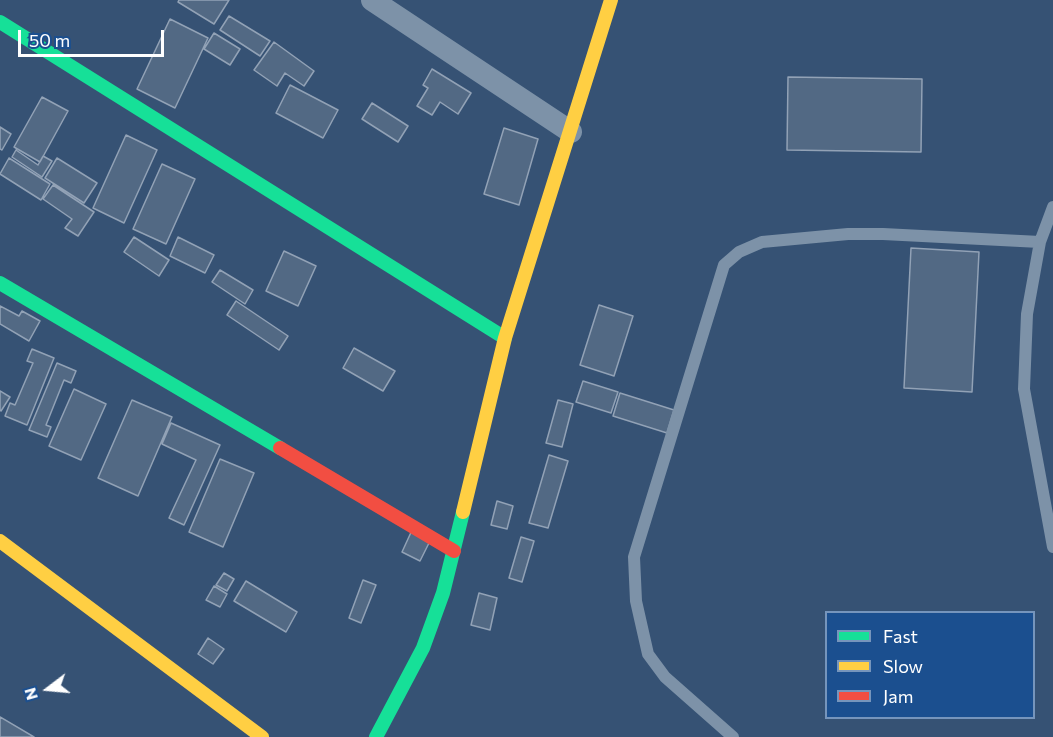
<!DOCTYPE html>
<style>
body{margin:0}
#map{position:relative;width:1053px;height:737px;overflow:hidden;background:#365274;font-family:Commissioner,sans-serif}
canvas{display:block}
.legend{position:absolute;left:825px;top:611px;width:210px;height:108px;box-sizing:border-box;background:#1b4f8f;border:2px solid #7695bc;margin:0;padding:8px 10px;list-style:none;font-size:18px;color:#fff}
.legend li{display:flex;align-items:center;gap:12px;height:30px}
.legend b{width:30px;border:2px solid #7695bc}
.north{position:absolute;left:18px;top:659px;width:60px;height:60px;-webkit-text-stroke:4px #1b4f8f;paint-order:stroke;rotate:254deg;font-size:16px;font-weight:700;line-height:24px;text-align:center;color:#fff}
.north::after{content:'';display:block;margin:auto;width:21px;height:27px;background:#fff;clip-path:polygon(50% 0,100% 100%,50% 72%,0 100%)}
.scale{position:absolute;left:18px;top:30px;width:146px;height:27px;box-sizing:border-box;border:3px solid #fff;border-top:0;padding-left:8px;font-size:18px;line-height:21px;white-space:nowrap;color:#fff;-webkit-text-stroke:4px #1b4f8f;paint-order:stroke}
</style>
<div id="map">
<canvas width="1053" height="737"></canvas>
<ul class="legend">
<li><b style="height:8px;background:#16e098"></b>Fast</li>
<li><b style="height:8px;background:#ffcf43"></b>Slow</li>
<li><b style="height:8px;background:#f24e42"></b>Jam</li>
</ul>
<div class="north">N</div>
<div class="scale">50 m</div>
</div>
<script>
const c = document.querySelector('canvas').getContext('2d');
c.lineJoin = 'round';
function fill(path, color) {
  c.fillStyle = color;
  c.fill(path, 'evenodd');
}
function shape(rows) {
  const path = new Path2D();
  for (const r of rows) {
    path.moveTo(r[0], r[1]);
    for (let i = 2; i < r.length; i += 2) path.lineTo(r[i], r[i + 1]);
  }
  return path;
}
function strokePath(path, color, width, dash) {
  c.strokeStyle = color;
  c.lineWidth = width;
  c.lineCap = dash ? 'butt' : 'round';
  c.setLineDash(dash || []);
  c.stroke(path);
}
const building = shape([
 [179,0,229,0,214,24,178,2,179,0],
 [229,16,270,41,260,56,220,30,229,16],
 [170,19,208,38,175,108,137,89,170,19],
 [214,33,240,49,230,65,204,49,214,33],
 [274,42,314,71,304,86,285,73,277,86,254,70,274,42],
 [432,69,471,93,458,114,440,102,432,115,417,106,428,88,423,85,432,69],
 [788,77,922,79,921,152,787,150,788,77],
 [290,85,338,110,323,138,276,113,290,85],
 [42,97,68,111,40,162,14,147,42,97],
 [372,103,408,126,398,142,362,119,372,103],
 [0,127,11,134,2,150,0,149,0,127],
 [504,128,538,139,519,205,484,194,504,128],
 [126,135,157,150,124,223,93,208,126,135],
 [16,150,38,165,43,156,52,161,42,177,12,157,16,150],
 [9,158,50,184,41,200,0,174,9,158],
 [57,158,97,183,84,203,45,178,57,158],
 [162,164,195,179,166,244,133,229,162,164],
 [53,185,94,212,78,236,65,228,72,219,43,199,53,185],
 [134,237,169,260,159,276,124,252,134,237],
 [178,237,214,255,205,273,170,256,178,237],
 [911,248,979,252,972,392,904,388,911,248],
 [284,251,316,266,298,306,266,291,284,251],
 [220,270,253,290,245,304,212,282,220,270],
 [236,301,288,336,279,350,227,315,236,301],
 [599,305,633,316,614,376,580,365,599,305],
 [0,306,19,316,22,311,40,321,29,341,0,324,0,306],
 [354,348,395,371,383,391,343,368,354,348],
 [32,349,54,358,27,425,5,416,10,403,15,405,33,363,27,361,32,349],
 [57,363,76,371,71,383,64,380,46,425,51,427,47,437,29,430,57,363],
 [583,381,618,392,611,413,576,402,583,381],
 [74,389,106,404,81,460,49,446,74,389],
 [0,391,10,397,1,411,0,410,0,391],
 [620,393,674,410,667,433,613,416,620,393],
 [132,400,172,417,138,496,98,478,132,400],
 [558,400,573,404,562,447,546,443,558,400],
 [171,423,220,445,184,525,169,518,196,460,162,444,171,423],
 [549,455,568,461,548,528,529,523,549,455],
 [220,459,254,473,223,547,189,532,220,459],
 [497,501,513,506,507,529,491,525,497,501],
 [413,528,432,537,420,561,402,552,413,528],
 [521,537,534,541,522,582,509,578,521,537],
 [224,573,234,579,227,591,216,585,224,573],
 [363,580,376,585,361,623,349,618,363,580],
 [246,581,297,612,286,632,234,601,246,581],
 [214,586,227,594,220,607,206,600,214,586],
 [479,593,497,598,490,630,471,625,479,593],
 [208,638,224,649,213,664,198,654,208,638],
 [0,717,34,737,0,737,0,717]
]);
fill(building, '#526984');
strokePath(building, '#92a2b6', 1.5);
strokePath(shape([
 [1053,207,1040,242,1027,314,1024,389,1053,547],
 [733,737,665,677,648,654,636,601,634,557,724,265,739,252,762,242,848,234,883,234,1040,242]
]), '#7d92a8', 12);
strokePath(shape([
 [372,0,571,132]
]), '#7d92a8', 22);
strokePath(shape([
 [0,22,505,338],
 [0,283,280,448],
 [376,737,423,648,443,593,463,512]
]), '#16e098', 14);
strokePath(shape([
 [463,512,505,338,611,0],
 [0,541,262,737]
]), '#ffcf43', 14);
strokePath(shape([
 [280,448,454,551]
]), '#f24e42', 14);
</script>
